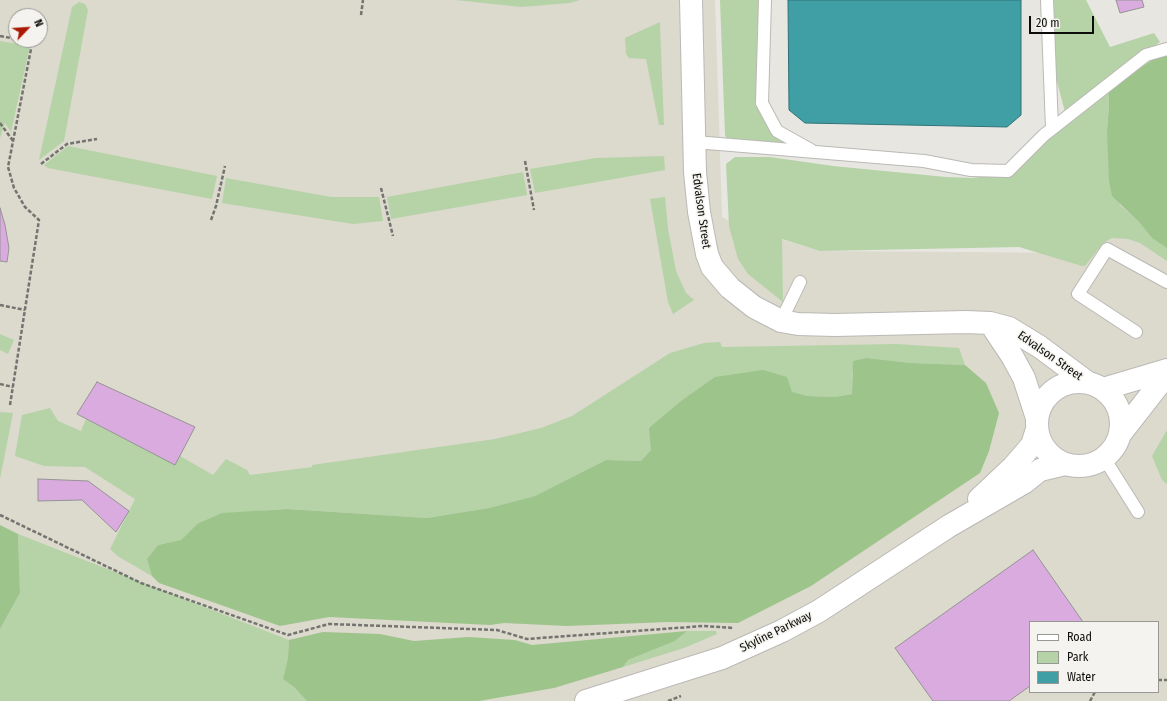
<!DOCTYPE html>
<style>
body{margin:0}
#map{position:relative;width:1167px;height:701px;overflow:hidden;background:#e7e6e1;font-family:"Fira Sans Condensed",sans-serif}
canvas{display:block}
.legend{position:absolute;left:1029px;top:621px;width:130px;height:72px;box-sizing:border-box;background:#f4f3ef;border:1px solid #979793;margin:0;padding:5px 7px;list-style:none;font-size:12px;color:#0c0c0a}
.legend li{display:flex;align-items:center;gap:8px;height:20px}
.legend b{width:20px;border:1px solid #979793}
.north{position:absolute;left:8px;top:8px;width:40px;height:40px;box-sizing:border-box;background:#f4f3ef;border:1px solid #979793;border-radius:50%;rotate:65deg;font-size:11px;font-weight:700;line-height:16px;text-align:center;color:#0c0c0a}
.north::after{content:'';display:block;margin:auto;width:14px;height:18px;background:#aa1a03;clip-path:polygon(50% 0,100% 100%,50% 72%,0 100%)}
.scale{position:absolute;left:1029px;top:16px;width:65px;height:18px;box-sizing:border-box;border:2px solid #0c0c0a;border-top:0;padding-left:5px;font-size:12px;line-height:14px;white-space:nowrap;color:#0c0c0a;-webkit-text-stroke:3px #f4f3ef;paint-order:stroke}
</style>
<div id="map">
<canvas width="1167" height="701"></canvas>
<ul class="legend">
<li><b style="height:5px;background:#fff"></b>Road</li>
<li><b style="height:11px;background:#b5d3a7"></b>Park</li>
<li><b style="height:11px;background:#409fa4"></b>Water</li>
</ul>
<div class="north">N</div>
<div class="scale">20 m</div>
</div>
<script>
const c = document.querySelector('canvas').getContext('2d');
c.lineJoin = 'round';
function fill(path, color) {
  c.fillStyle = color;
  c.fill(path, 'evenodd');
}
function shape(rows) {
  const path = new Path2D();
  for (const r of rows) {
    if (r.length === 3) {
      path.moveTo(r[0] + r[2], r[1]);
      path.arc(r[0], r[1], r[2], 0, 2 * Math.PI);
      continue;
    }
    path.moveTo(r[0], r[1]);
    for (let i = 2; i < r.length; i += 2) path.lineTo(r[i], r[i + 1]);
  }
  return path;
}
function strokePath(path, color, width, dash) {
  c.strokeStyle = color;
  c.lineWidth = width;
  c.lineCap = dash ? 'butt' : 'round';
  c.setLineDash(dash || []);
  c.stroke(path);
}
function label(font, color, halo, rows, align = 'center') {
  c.font = font + ' "Fira Sans Condensed",sans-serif';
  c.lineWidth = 3;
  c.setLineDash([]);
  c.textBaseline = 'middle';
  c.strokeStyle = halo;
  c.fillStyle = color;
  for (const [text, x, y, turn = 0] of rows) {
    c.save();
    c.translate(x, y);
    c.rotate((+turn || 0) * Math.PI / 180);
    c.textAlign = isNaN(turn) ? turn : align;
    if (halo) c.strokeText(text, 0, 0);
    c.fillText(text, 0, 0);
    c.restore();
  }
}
fill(shape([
 [0,0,715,0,722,217,740,227,820,251,1089,253,1167,63,1167,701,0,701],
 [16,16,40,16,40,40,16,40],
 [1030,622,1158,622,1158,692,1030,692]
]), '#dcd9cd');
fill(shape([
 [455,0,580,0,569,3,522,7],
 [720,0,759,0,757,44,760,106,772,129,784,143,727,140,725,135],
 [1050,0,1086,0,1110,47,1154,33,1160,42,1065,112,1056,78],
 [79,2,85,4,88,10,64,141,39,160,72,7],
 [660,22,660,26,664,125,659,125,646,59,629,58,626,54,625,38],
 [0,41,30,46,11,132,5,123,0,138],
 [1108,89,1109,104,1107,131,1120,205,1139,222,1152,238,1167,248,1167,261,1140,243,1128,239,1112,238,1103,243,1085,266,1082,266,1019,247,820,251,782,239,783,302,748,274,738,259,729,226,726,164,735,157,770,157,833,166,946,177,973,178,1014,170,1043,145,1073,115],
 [68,146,217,176,212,199,48,168,44,165],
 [664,156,665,170,535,193,530,169,596,158],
 [523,172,527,195,391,219,387,197],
 [226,178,331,197,379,197,383,221,353,224,222,203],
 [665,197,668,229,676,271,686,293,694,300,673,314,668,302,650,199],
 [0,334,14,340,8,354,0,350],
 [720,342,722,347,896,344,959,348,965,365,910,363,867,358,852,372,852,394,835,397,808,396,791,392,651,450,641,461,606,460,535,496,489,508,427,518,287,509,266,510,197,524,181,540,158,545,147,559,152,576,119,557,110,549,135,499,85,467,44,466,15,456,22,415,50,408,58,421,81,431,86,419,175,465,180,456,213,475,226,459,247,470,250,475,312,467,312,465,495,439,541,428,572,416,670,353,704,343],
 [0,412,13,413,0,479],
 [1167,430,1167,484,1162,480,1152,456],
 [18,534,289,640,288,658,283,679,294,687,307,701,0,701,0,629,20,593],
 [687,631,716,631,717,634,684,648,623,667,628,660,675,641]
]), '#b5d3a7');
fill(shape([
 [1167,54,1167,248,1152,238,1139,222,1112,196,1109,181,1107,131,1109,104,1108,89,1155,58],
 [867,358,910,363,965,365,986,383,999,413,989,451,980,473,811,586,738,623,668,622,567,626,504,623,490,625,329,617,280,626,159,583,152,576,147,559,158,545,181,540,197,524,222,513,287,509,427,518,489,508,535,496,606,460,641,461,651,450,649,428,681,401,715,377,763,370,787,377,792,392,808,396,835,397,852,394,853,361],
 [0,525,18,534,20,593,0,629],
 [687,631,675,641,628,660,623,667,554,688,479,701,307,701,294,687,283,679,288,658,289,640,323,632,380,634,414,641,468,637,515,640,532,645]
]), '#9dc48b');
const water = shape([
 [788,0,1021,0,1021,115,1007,127,805,123,789,110,788,0]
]);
fill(water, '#409fa4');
strokePath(water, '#307376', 1);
const building = shape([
 [1116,0,1142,0,1144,7,1120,13,1116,0],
 [0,208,5,225,9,248,7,262,0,261,0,208],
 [97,382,195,427,175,465,77,414,97,382],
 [38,479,88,481,129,511,116,532,82,500,38,501,38,479],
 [1033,550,1083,622,1030,622,1030,686,1009,701,933,701,895,648,1033,550]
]);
fill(building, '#daabde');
strokePath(building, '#969396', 1);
const service = shape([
 [765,0,762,103,777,131,811,150],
 [1047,0,1052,128],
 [695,142,924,161,971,170,1008,171,1044,135,1146,55,1167,49],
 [781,321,800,282],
 [1136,332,1078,294,1107,249,1167,282],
 [1104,458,1138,512]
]);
const tertiary = shape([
 [691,0,695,172,699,212,707,254,712,267,730,288,754,307,781,321,798,324,835,325,966,322,990,323,1009,328,1040,347,1087,382],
 [990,323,1012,356,1024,378,1037,418],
 [1079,424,42],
 [1103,389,1167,370],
 [1121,433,1167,374],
 [979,499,1013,467,1032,445,1037,429],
 [586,701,722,658,782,631,819,611,949,526,1025,482,1040,470,1065,464]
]);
strokePath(service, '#bab9b5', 14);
strokePath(tertiary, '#bab9b5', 24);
strokePath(shape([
 [361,15,363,0],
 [0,36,16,39],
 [0,123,13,141],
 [525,161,534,210],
 [41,164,67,144,97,139],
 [381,188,393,236],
 [211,220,216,206,225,166],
 [0,305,25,310],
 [0,384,13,387],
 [10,405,39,220,25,207,14,188,8,167,31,49,25,40],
 [0,515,141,583,288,635,329,624,497,630,527,639,703,626,734,628],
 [1158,680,1167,680],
 [668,701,681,696],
 [1090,701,1095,692]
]), '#73736f', 2.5, [4, 2]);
strokePath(service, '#fff', 12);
strokePath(tertiary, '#fff', 22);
label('12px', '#0c0c0a', '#f4f3ef', [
 ["Edvalson Street",701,211,82],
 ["Edvalson Street",1050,356,35],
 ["Skyline Parkway",776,632,-26]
]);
</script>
